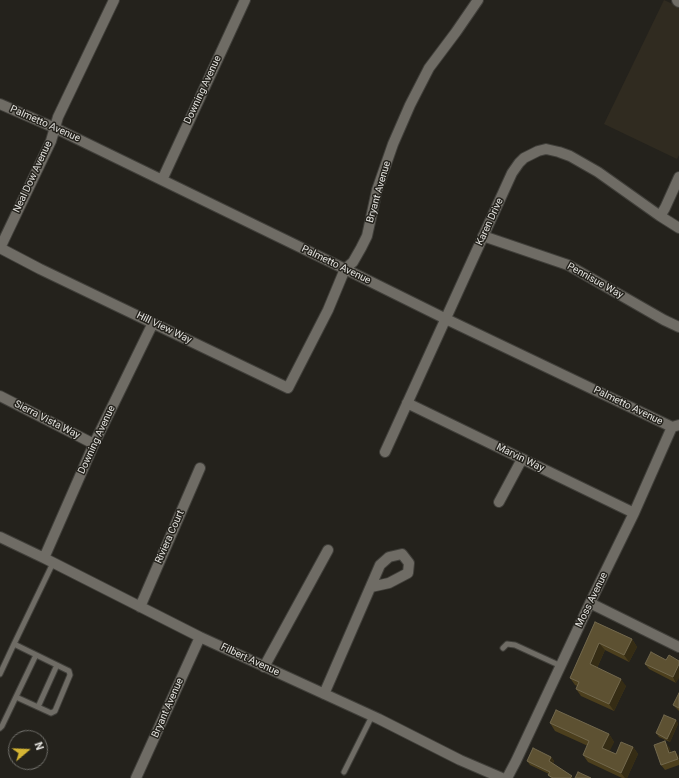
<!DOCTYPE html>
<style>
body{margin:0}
#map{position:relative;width:679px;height:778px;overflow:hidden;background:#24221c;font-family:Roboto,sans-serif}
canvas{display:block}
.north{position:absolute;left:8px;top:730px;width:40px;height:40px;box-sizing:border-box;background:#24221c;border:1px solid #706f6a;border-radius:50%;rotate:71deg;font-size:11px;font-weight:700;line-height:16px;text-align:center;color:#e3e2de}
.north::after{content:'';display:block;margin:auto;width:14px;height:18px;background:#d5b534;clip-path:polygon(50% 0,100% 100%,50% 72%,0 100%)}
</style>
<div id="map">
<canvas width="679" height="778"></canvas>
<div class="north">N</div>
</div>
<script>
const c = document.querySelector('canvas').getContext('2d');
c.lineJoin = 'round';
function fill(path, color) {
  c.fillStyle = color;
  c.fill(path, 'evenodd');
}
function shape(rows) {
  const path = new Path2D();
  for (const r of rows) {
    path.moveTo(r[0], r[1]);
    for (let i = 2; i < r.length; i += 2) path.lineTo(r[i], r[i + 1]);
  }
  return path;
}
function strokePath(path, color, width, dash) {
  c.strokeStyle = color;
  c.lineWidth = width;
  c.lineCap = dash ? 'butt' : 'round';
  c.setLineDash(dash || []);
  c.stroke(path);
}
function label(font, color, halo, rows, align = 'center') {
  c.font = font + ' Roboto,sans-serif';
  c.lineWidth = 3;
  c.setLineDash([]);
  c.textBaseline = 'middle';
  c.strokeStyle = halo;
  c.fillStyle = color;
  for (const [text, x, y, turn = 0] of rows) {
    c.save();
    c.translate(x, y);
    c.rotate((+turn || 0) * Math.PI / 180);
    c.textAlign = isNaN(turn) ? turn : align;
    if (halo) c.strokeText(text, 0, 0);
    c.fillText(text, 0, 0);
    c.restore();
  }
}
fill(shape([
 [664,0,679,7,679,155,677,159,604,124]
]), '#302b20');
const service = shape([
 [14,644,53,563],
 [503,648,507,644,515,645,561,666],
 [0,674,14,644,69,671,70,675,55,711,51,713,16,697],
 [38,707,57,665],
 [0,728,2,726,36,655],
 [344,772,372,716]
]);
const minor = shape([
 [114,0,58,117,51,141,0,248,40,269,288,388,328,310,345,269,353,262,361,248,367,236,377,190,393,144,410,105,429,68,456,32,478,0],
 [0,104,55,128,345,269,446,319,672,427],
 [162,180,245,0],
 [660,216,665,208,679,177],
 [483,236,568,265,664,320,679,327],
 [0,396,94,444],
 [407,403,634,513],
 [385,452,512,173,519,163,524,158,538,151,546,149,559,152,570,156,598,172,660,216,679,228],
 [499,502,522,459],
 [0,537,44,558,200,637,379,719,460,760,502,778],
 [44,558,94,444,153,323],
 [590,603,679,647],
 [140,607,200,468],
 [264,667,328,550],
 [324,694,380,565,389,557,402,554,409,563,408,573,389,583,371,587],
 [136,778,200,637],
 [507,778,516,761,590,603,634,513,672,427,679,425]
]);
const tertiary = shape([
 [678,0,679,1]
]);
strokePath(service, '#403f3a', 7);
strokePath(minor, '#403f3a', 12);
strokePath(tertiary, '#403f3a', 14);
strokePath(service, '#6f6c65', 5);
strokePath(minor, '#6f6c65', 10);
strokePath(tertiary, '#6f6c65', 12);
fill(shape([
 [595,622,632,639,637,647,629,662,605,650,597,668,626,686,614,711,581,696,576,689,577,686,575,685,570,678],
 [666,660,676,683,649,669,645,664],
 [679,693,679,711,673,705],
 [676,720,678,724,670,742,659,737,656,733],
 [550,723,609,734,614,742,609,751,616,754,633,747,638,754,627,778,622,778,588,762,583,755,588,746,555,731],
 [669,747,671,752,679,756,679,765,665,770,661,765],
 [551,757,554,761,553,763,573,778,551,778,548,775,549,774,530,765,527,761]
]), '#4c3f1d');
fill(shape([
 [632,639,637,647,629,662,624,655],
 [599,643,605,650,595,672,590,664],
 [679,664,679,678,676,683,673,677],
 [621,679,626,686,614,711,609,704],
 [676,720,678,724,670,742,667,739],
 [609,734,614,742,608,755,602,748],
 [665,741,669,747,673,758,669,753],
 [633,747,638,754,627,778,625,778,621,773],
 [675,751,679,756,679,760,678,759],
 [551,757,554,761,552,764,549,761]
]), '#352c14');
const building = shape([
 [595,622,632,639,624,655,599,643,590,664,621,679,609,704,576,689,579,682,570,678,595,622],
 [651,652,666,660,669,655,679,661,679,664,673,677,645,664,651,652],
 [679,693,679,708,673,705,679,693],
 [556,710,609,734,602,748,616,754,621,742,633,747,621,773,583,755,589,741,550,723,556,710],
 [664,715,676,720,667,739,656,733,664,715],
 [665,741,669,753,675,751,678,759,661,765,654,745,665,741],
 [533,748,551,757,549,761,572,776,570,778,553,778,548,775,550,772,527,761,533,748],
 [578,772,591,778,575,778,578,772]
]);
fill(building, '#5d5132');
strokePath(building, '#72684d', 1);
label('10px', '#e3e2de', '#24221c', [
 ["Downing Avenue",203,90,-65],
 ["Palmetto Avenue",45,124,24],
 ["Neal Dow Avenue",33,177,-65],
 ["Bryant Avenue",379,192,-74],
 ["Karen Drive",490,222,-65],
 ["Palmetto Avenue",336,265,26],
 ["Pennisue Way",595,281,29],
 ["Hill View Way",164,328,26],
 ["Palmetto Avenue",628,406,26],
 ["Sierra Vista Way",47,420,27],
 ["Downing Avenue",97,440,-65],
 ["Marvin Way",520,458,26],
 ["Riviera Court",170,537,-66],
 ["Moss Avenue",592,600,-64],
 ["Filbert Avenue",250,660,25],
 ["Bryant Avenue",168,708,-66]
]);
</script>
